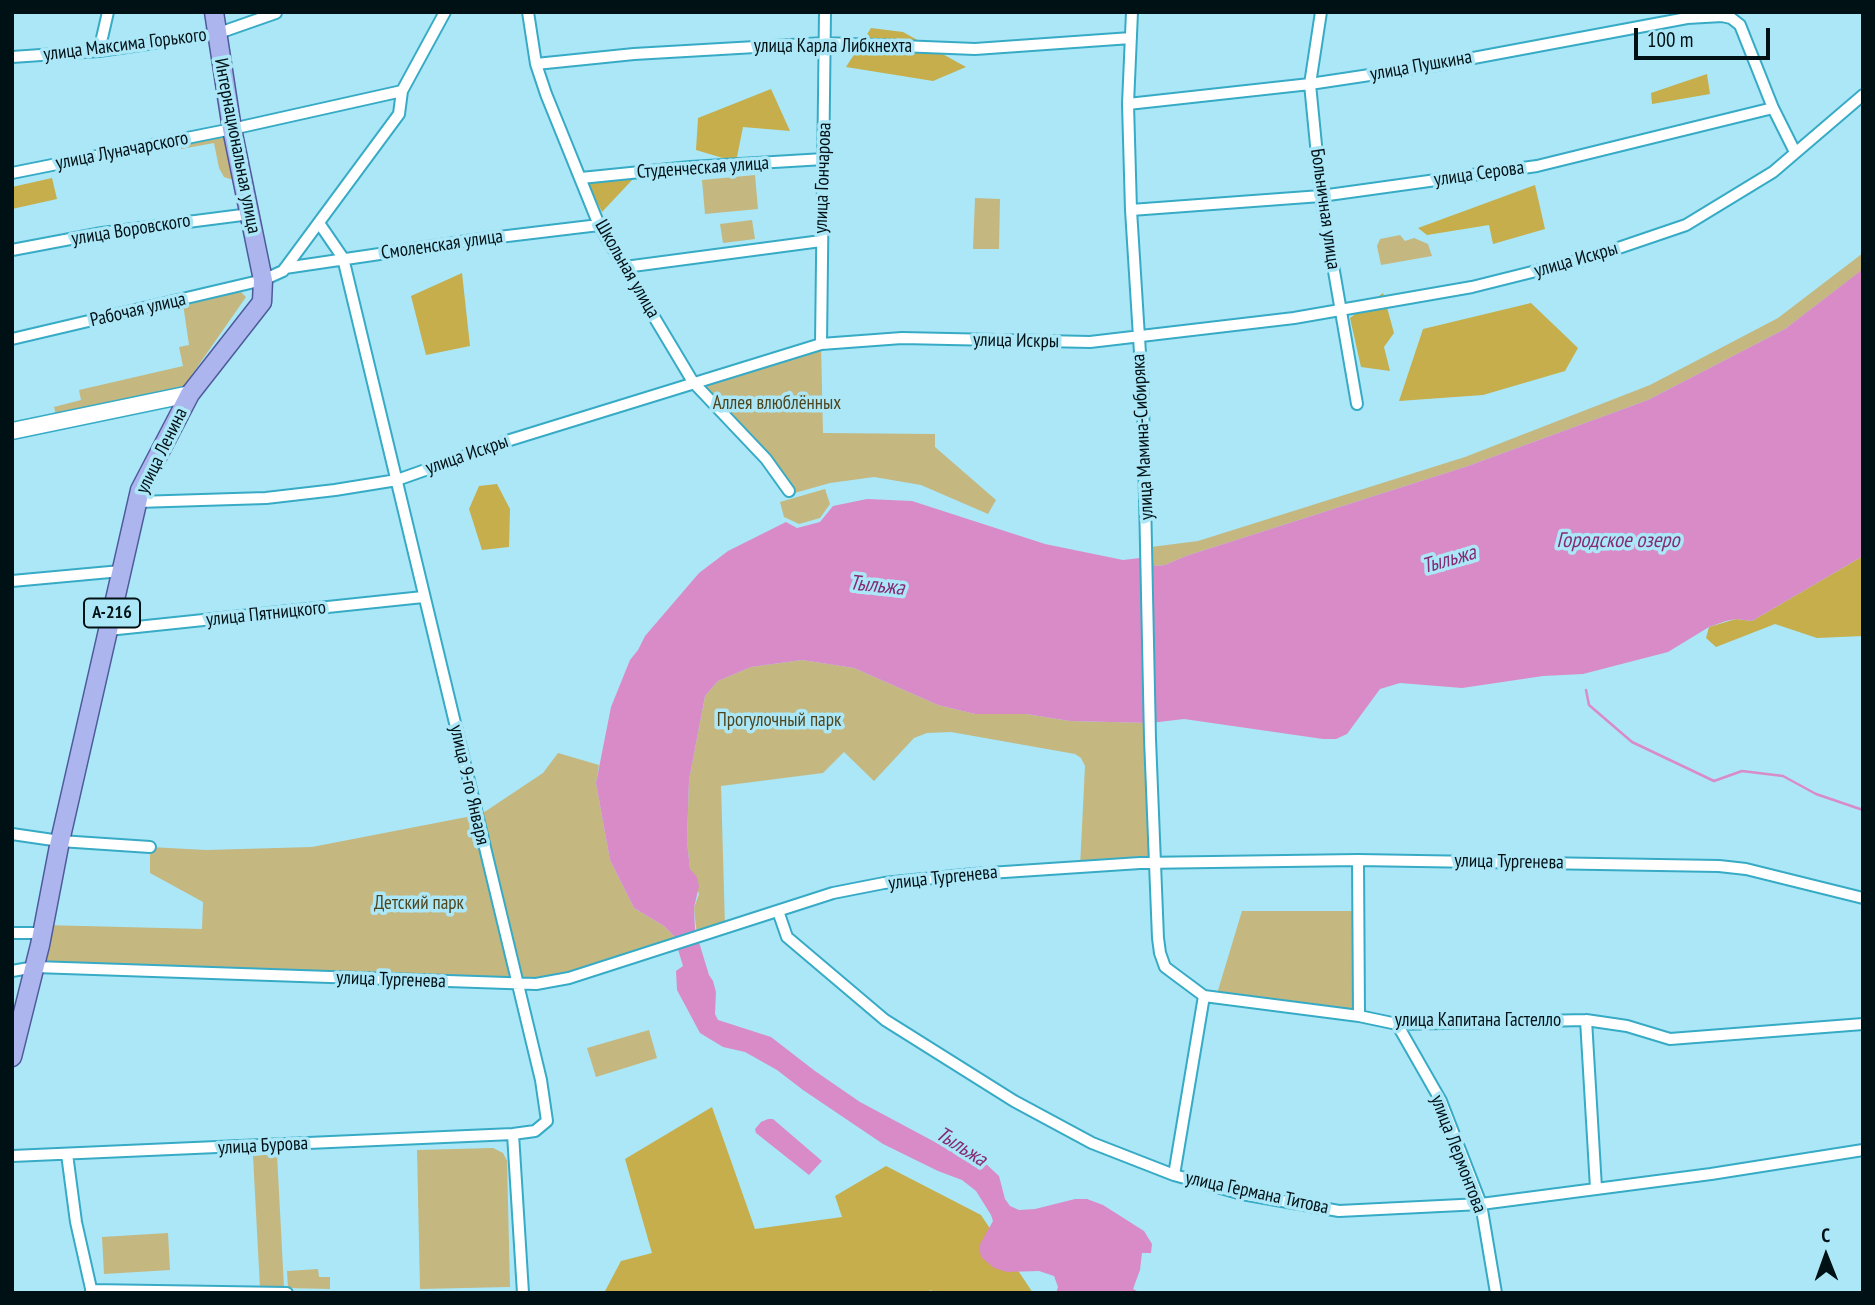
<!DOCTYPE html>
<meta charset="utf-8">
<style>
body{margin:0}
#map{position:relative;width:1875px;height:1305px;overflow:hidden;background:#abe7f7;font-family:"PT Sans Narrow",sans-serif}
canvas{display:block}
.frame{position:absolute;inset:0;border:14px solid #001116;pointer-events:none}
.north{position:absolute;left:1791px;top:1221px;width:70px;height:70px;-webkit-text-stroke:5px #abe7f7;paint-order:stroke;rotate:359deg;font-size:19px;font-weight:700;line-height:28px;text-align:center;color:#001116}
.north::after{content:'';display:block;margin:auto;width:24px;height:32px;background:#001116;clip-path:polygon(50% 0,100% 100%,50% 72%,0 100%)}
.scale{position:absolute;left:1634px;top:28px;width:136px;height:32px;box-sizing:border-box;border:4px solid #001116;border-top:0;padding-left:9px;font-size:21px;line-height:24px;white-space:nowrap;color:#001116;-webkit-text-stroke:5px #abe7f7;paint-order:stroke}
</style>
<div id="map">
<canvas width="1875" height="1305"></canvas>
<div class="frame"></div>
<div class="north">С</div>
<div class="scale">100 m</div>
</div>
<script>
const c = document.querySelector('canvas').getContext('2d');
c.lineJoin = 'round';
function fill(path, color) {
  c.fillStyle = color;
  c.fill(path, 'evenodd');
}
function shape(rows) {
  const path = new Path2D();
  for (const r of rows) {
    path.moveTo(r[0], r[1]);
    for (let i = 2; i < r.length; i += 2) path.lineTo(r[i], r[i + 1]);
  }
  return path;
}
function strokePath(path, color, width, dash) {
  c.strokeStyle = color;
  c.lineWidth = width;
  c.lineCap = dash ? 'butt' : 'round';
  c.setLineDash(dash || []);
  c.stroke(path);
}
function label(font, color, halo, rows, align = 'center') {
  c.font = font + ' "PT Sans Narrow",sans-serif';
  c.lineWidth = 7;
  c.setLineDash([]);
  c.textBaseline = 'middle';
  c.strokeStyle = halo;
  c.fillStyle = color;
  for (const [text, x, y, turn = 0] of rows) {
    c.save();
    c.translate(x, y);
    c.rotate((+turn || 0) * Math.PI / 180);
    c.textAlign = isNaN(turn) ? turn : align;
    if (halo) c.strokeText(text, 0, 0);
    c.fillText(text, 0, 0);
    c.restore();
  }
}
fill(shape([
 [229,133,238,178,230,179,224,177,219,168,214,143,181,149,179,144],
 [755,175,758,209,705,214,702,180],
 [975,198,1000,199,999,249,973,249],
 [752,220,755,239,723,243,720,224],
 [1400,235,1405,241,1414,238,1428,244,1432,256,1381,265,1377,246,1380,239],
 [1863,253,1862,270,1785,329,1648,400,1468,466,1186,556,1165,565,1155,566,1148,557,1151,547,1198,541,1465,457,1650,385,1778,318],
 [241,292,246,297,184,386,56,415,54,407,81,400,79,390,183,366,179,347,189,345,183,304],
 [821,344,823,433,935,434,935,447,996,500,988,514,921,485,874,477,830,483,791,494,693,382],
 [825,489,830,504,820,518,799,524,784,517,780,502],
 [802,660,854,668,938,705,975,714,1026,714,1070,721,1150,723,1156,862,1080,867,1085,766,1081,758,1075,754,951,732,927,733,914,738,874,781,844,752,823,773,721,786,725,927,697,936,694,908,699,894,690,869,687,841,689,780,705,696,718,681,751,667],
 [558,753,599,765,596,783,610,860,634,908,664,926,674,936,675,943,536,984,35,967,43,925,202,929,203,902,150,873,150,847,206,850,312,847,477,815,486,811,543,773],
 [1242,911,1359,911,1359,1016,1216,997],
 [649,1030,657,1058,596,1077,587,1048],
 [493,1148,503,1153,507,1161,510,1287,420,1289,417,1150],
 [277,1154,284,1288,260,1288,253,1156],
 [168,1233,170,1270,104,1274,102,1237],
 [318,1269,319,1277,330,1277,330,1289,288,1288,287,1271]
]), '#c4b780');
fill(shape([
 [871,28,903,32,966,67,933,81,846,67],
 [1707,74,1710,94,1652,104,1651,93],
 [771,89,790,131,743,127,736,162,696,150,698,118],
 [52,178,57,199,12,209,12,187],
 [634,178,602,212,587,182],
 [1535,185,1545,229,1493,244,1489,225,1427,235,1418,228],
 [462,273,470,346,426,355,411,296],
 [1383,293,1394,333,1384,347,1390,371,1361,367,1350,318],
 [1531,303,1578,348,1565,371,1483,395,1399,401,1423,329],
 [497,484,510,509,509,547,482,550,469,509,479,486],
 [1863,556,1863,636,1817,638,1775,624,1716,647,1706,638,1709,627,1736,619,1752,621],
 [712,1107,755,1229,842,1217,835,1196,886,1166,981,1215,1033,1293,933,1293,931,1290,926,1293,604,1293,621,1261,652,1253,625,1159]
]), '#c5ae4b');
fill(shape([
 [1863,269,1863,556,1752,621,1736,619,1726,621,1709,627,1668,652,1583,674,1543,676,1462,688,1400,683,1380,689,1347,734,1336,739,1323,739,1184,719,1150,723,1070,721,1026,714,975,714,938,705,854,668,802,660,751,667,718,681,705,696,689,780,687,841,690,869,697,877,699,886,694,908,695,929,709,975,713,981,716,992,715,1014,718,1020,771,1037,815,1071,860,1102,963,1157,974,1157,984,1162,999,1176,1005,1199,1010,1206,1019,1210,1035,1209,1075,1199,1087,1199,1103,1205,1144,1231,1152,1244,1151,1253,1142,1253,1140,1270,1133,1289,1141,1293,1056,1293,1058,1287,1054,1276,1039,1271,1007,1272,994,1268,981,1257,979,1246,993,1221,991,1215,976,1191,962,1180,938,1171,883,1144,803,1090,777,1070,745,1052,723,1047,700,1033,677,990,676,971,683,966,674,936,664,926,634,908,610,860,596,783,611,707,630,660,638,650,645,636,699,573,728,551,786,522,797,528,820,522,833,506,867,499,912,501,1045,544,1123,560,1148,557,1155,566,1165,565,1186,556,1468,466,1648,400,1785,329],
 [768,1119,773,1119,822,1161,809,1175,756,1133,755,1129,761,1122]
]), '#d98bc7');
strokePath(shape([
 [1586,690,1589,705,1632,742,1714,781,1742,771,1783,776,1816,794,1863,810]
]), '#d98bc7', 2.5);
const street = shape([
 [528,12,536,64,546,94,599,225,693,382,766,459,789,491],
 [1132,12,1128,104,1131,210,1143,401,1150,739,1158,938,1160,953,1165,967,1204,996,1359,1016,1397,1024,1586,1020,1627,1026,1670,1039,1863,1024],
 [1321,12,1310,84,1321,196,1357,404],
 [99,51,108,12],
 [12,57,99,51,216,34,276,13],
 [536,64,634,54,825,43,975,49,1131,38],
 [1128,104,1310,84,1436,65,1687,18,1722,16,1731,18,1740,25,1773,108],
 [12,173,232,129,402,91],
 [581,178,690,167,824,159],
 [1131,210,1321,196,1537,166,1773,108,1795,152],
 [12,250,102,233,250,214],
 [625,267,821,241],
 [285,268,474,240,599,225],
 [12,339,263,280,283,271,399,114,402,91,445,12],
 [821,344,825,12],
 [137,502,266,498,335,490,397,480,510,440,821,344,902,338,1090,342,1294,318,1472,287,1592,257,1686,225,1773,172,1863,95],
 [12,581,121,571],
 [108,630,423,597],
 [12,834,60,841,150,847],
 [1358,860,1359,1016],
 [778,911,787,937,885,1020,1014,1101,1092,1143,1174,1175,1242,1194,1339,1211,1481,1204,1711,1174,1863,1150],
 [12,933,42,933],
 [12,971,35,967,536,984,569,978,833,893,884,883,974,874,1140,863,1358,860,1719,866,1746,869,1863,898],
 [1586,1020,1596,1188],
 [1397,1024,1441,1101,1481,1204,1496,1293],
 [513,1134,523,1293],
 [67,1154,76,1222,92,1293],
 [12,1156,513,1134,535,1131,547,1121,541,1080,343,258,319,223],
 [1174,1175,1204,996],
 [91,1290,287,1293]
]);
const secondary = shape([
 [12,431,190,394]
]);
const primary = shape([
 [12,1057,40,945,60,841,140,490,190,394,262,302,263,280,232,129,214,12]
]);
strokePath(street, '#37abc5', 14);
strokePath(secondary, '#37abc5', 19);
strokePath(primary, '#4d5b9b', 21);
strokePath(street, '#fff', 10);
strokePath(secondary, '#fff', 16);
strokePath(primary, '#adb5ee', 18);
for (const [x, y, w] of [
 [112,613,56]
]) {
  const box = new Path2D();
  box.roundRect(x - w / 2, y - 14.5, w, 29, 5);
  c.fillStyle = '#abe7f7';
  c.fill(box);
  strokePath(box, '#001116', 2);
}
label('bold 18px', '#001116', null, [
 ["А-216",112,613]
]);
label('19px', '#001116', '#abe7f7', [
 ["улица Максима Горького",125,45,-7],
 ["улица Карла Либкнехта",833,47],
 ["улица Пушкина",1421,66,-10],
 ["Интернациональная улица",237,146,79],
 ["улица Луначарского",122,151,-11],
 ["Студенческая улица",703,168,-4],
 ["улица Серова",1479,174,-8],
 ["улица Гончарова",823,178,-88],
 ["Больничная улица",1325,209,82],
 ["улица Воровского",131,230,-9],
 ["Смоленская улица",442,245,-8],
 ["улица Искры",1576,260,-16],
 ["Школьная улица",627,269,60],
 ["Рабочая улица",138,310,-13],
 ["улица Искры",1016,341,1],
 ["улица Мамина-Сибиряка",1143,437,-93],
 ["улица Ленина",162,451,-64],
 ["улица Искры",467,455,-19],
 ["улица Пятницкого",266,614,-6],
 ["улица 9-го Января",469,785,77],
 ["улица Тургенева",1509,862,1],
 ["улица Тургенева",943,878,-6],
 ["улица Тургенева",391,980,2],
 ["улица Капитана Гастелло",1478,1021],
 ["улица Бурова",263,1146,-3],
 ["улица Лермонтова",1458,1154,69],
 ["улица Германа Титова",1257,1193,12]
]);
label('19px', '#4f451c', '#abe7f7', [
 ["Аллея влюблённых",777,404],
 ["Прогулочный парк",779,721],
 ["Детский парк",419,904]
]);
label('italic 21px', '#852a74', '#abe7f7', [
 ["Городское озеро",1618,541],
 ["Тыльжа",1449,560,-16],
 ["Тыльжа",877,586,6],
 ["Тыльжа",961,1147,32]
]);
</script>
